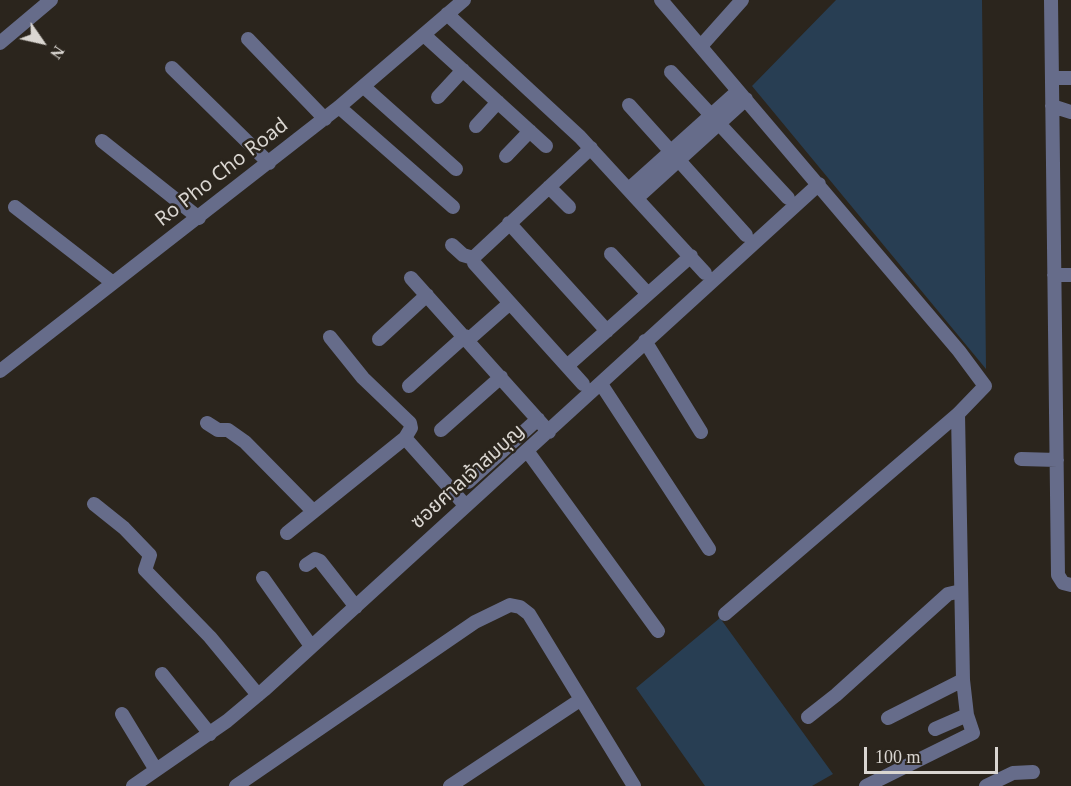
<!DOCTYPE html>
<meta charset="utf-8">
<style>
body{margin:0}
#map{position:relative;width:1071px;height:786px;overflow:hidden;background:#2b251d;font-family:Georgia,serif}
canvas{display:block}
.north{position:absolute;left:12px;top:12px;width:60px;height:60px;-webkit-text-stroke:4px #2b251d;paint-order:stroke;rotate:124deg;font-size:16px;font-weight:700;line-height:24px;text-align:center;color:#dad6d1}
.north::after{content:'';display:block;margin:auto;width:21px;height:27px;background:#dad6d1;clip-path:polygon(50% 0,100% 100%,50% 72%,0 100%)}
.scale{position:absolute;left:864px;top:747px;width:134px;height:27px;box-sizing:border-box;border:3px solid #dad6d1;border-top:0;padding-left:8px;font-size:18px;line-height:21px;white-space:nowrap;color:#dad6d1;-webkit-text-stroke:4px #2b251d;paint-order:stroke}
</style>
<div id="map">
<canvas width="1071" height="786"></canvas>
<div class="north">N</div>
<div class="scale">100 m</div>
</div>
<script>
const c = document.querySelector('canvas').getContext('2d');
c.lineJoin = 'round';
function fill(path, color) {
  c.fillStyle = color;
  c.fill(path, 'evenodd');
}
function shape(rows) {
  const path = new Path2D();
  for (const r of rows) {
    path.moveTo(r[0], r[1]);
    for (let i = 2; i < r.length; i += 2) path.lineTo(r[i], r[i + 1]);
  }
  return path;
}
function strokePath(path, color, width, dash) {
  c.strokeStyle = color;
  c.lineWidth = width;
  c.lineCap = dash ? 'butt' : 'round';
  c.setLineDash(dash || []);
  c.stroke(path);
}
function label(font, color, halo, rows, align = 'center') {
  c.font = font + ' Georgia,"Noto Sans Thai",serif';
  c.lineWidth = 5;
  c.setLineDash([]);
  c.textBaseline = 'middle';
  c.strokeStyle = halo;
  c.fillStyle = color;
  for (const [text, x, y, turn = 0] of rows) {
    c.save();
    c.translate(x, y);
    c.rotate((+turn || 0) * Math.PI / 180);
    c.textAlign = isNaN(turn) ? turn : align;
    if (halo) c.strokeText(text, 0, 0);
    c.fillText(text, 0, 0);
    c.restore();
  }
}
fill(shape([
 [836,0,982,0,986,369,752,86],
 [720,618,833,774,812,786,705,786,636,688]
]), '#283e53');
strokePath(shape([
 [661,0,959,351,985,386,958,414,725,614],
 [1051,0,1058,575,1063,583,1071,585],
 [447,14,580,137,705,273],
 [424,35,546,146],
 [248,39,325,119],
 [0,43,51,0],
 [701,46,742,0],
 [172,68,269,163],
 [671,72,788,198],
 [1052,78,1071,78],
 [364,87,456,169],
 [438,97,463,70],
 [629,105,746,235],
 [1052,106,1071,112],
 [339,107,453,207],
 [476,126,498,102],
 [102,141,199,218],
 [506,156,530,131],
 [549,187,569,207],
 [630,188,738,91],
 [638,197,746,99],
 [15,207,113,283],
 [509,223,607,331],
 [452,245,463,255,473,258,474,263,583,384],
 [611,254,648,294],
 [473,258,591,148],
 [1054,275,1071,275],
 [411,278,549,432],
 [379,339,427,295],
 [468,340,510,303],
 [645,341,701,432],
 [567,366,691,256],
 [0,371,339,107,464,0],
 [601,384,709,549],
 [409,386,465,336],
 [207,423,218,430,228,430,245,442,313,511],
 [441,430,501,377],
 [405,438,465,505],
 [528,452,658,631],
 [1021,459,1057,460],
 [468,482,538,419],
 [94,504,124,528,150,555,145,570,210,637,258,695],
 [287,533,405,438,411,428,410,423,363,378,330,337],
 [306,565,315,559,320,561,356,607],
 [263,578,311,646],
 [162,674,210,734],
 [122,714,156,770],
 [808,717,836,695,948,594,961,591],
 [888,718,963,680],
 [935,729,967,715],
 [133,786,227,721,264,690,819,184],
 [236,786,475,622,510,605,520,607,529,614,634,786],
 [450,786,580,700],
 [866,786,973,733,967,715,963,680,958,414],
 [986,786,1013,773,1033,772]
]), '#666c8a', 14);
label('20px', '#dad6d1', '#2b251d', [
 ["Ro Pho Cho Road",223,174,-38],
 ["ซอยศาลเจ้าสมบุญ",469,478,-42]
]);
</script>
